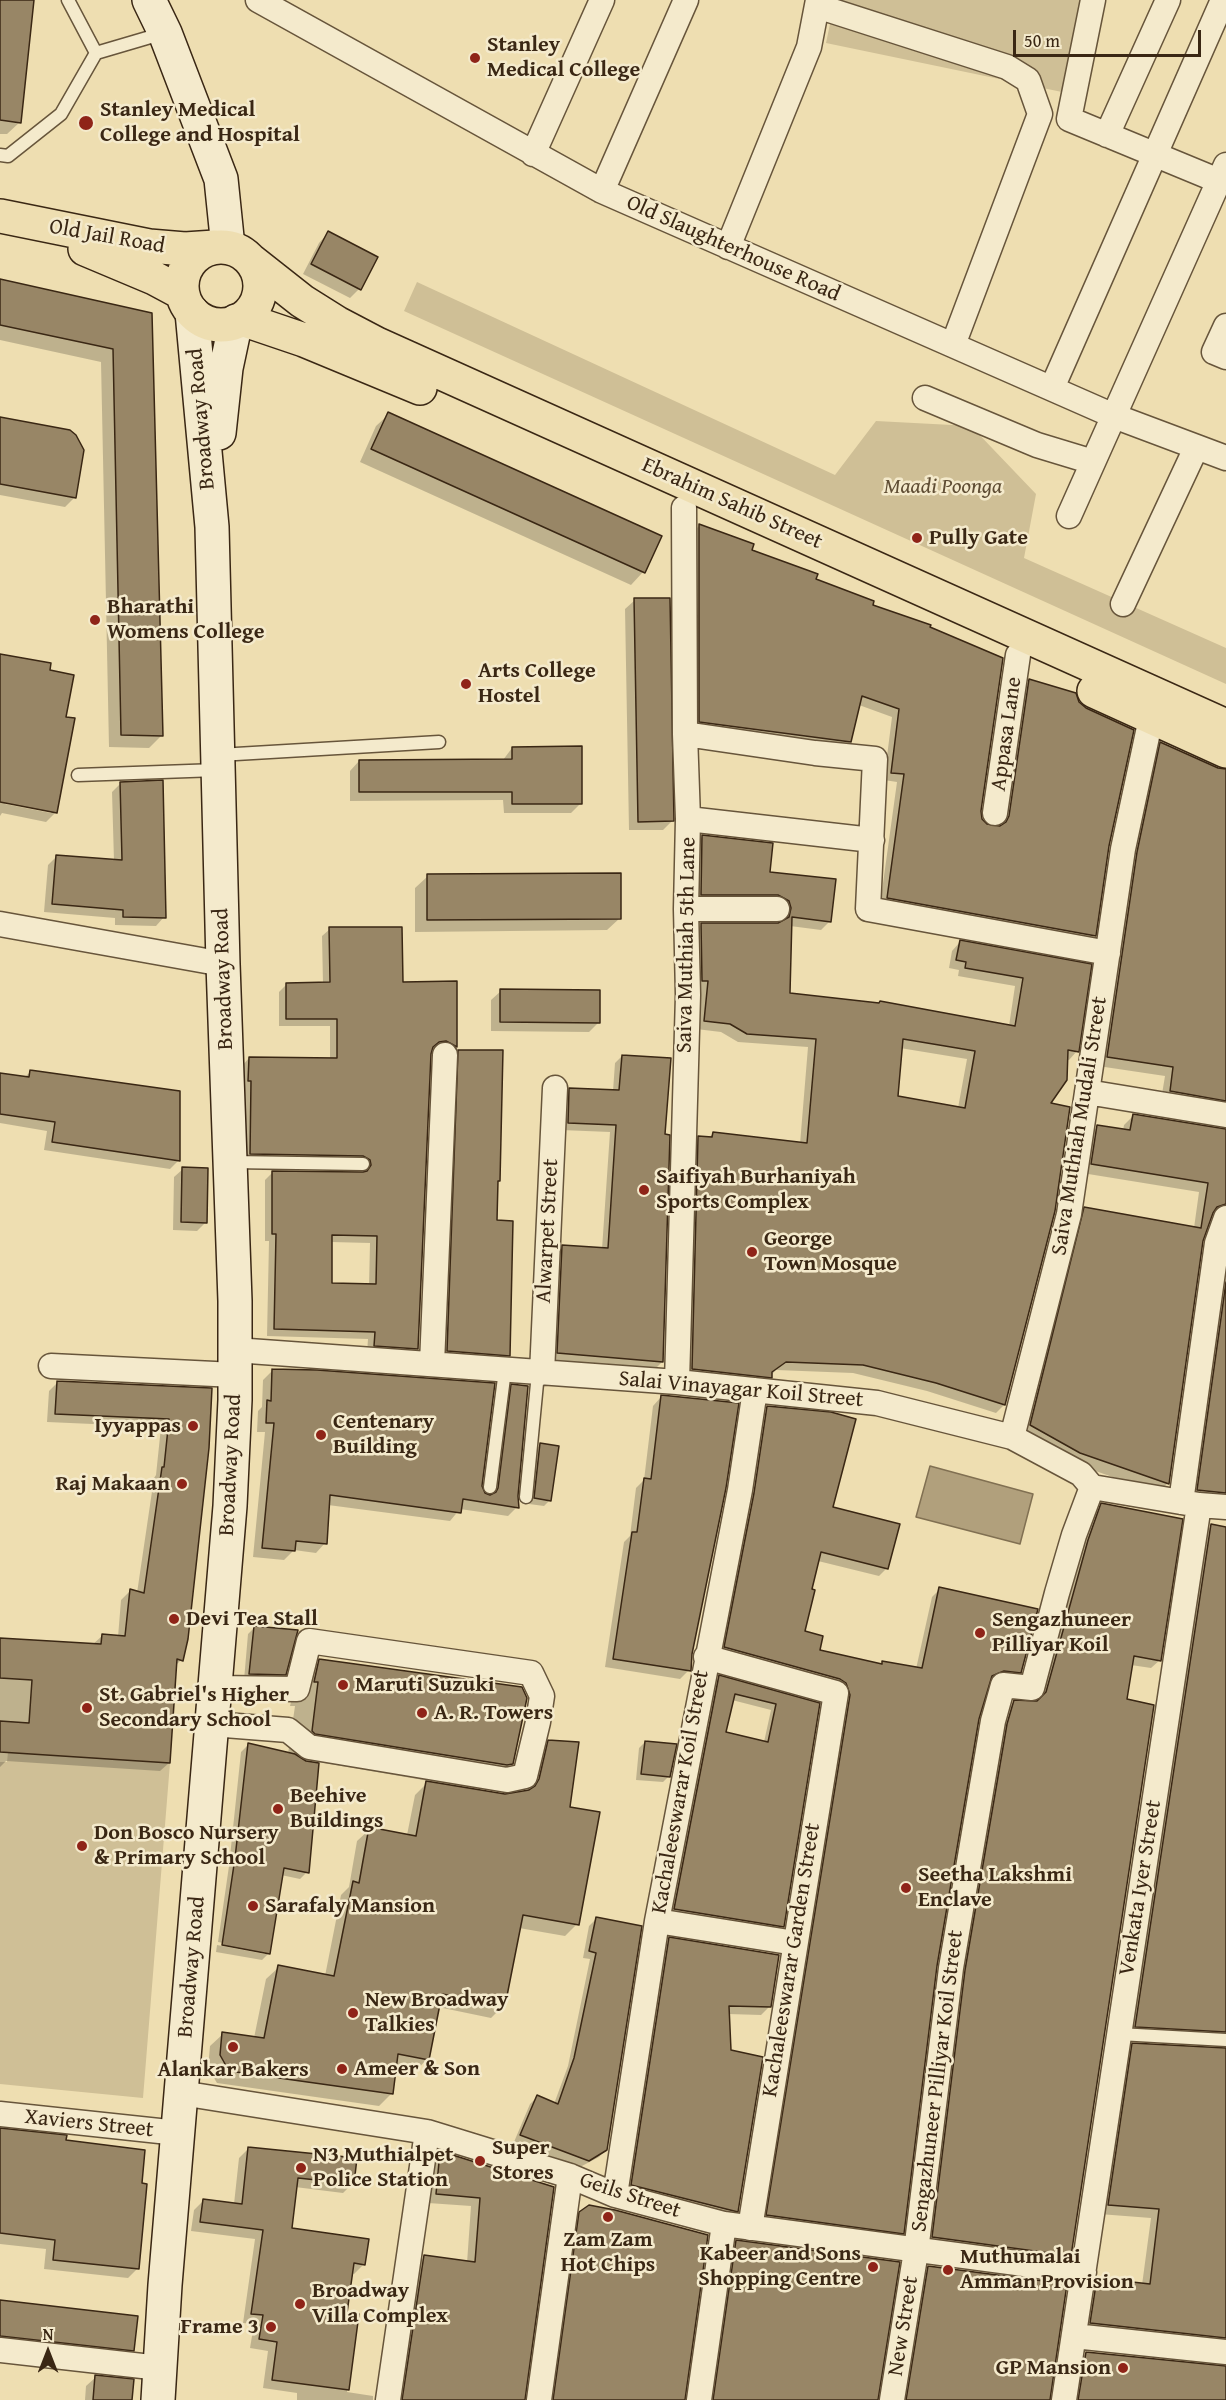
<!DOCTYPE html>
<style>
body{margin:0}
#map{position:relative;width:1226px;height:2400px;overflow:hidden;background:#eedeb1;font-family:"Gentium Book Plus",serif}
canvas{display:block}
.north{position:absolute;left:18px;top:2322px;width:60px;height:60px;-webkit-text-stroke:4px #f4eacc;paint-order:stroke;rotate:0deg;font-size:16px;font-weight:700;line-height:24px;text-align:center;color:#3a2714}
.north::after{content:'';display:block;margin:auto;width:21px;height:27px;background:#3a2714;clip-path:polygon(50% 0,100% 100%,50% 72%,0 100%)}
.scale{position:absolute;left:1013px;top:30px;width:188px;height:27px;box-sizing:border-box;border:3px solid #3a2714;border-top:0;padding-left:8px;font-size:18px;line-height:21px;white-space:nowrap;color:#3a2714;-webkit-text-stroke:4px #f4eacc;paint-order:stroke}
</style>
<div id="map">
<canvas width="1226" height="2400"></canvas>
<div class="north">N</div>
<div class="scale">50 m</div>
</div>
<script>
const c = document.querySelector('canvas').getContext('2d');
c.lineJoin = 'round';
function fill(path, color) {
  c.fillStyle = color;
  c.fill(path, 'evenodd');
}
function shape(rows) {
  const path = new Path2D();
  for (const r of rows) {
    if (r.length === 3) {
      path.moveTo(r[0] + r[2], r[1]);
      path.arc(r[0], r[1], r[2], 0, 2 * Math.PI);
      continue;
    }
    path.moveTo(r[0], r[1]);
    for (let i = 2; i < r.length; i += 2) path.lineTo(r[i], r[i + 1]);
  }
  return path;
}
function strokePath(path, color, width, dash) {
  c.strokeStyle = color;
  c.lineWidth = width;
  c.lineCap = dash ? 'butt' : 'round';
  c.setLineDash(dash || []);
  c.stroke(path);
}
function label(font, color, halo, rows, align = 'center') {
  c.font = font + ' "Gentium Book Plus",serif';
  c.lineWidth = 5;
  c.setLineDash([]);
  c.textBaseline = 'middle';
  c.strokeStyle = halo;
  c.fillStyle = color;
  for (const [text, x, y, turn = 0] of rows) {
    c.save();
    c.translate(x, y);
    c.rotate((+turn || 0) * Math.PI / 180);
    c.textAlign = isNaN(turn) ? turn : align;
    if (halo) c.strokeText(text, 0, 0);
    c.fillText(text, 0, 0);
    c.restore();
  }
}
fill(shape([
 [835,0,1081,0,1062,92,826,43],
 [417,282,835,475,876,421,971,426,1036,494,1024,558,1226,648,1226,684,404,311],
 [8,1752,170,1763,143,2098,0,2084,0,1762,7,1762]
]), '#cfbf96');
const water = shape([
 [930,1466,1033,1494,1020,1544,916,1517,930,1466]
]);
fill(water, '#b1a07c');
strokePath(water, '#817052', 1.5);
fill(shape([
 [0,0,33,0,20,122,7,134,0,134],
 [328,233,359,289,350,298,303,274,319,243],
 [0,280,150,314,162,735,149,748,109,747,101,362,0,340],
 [389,414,660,536,643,572,631,585,360,462,376,426],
 [0,419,75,497,65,507,0,495],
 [700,525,871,605,986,826,1000,828,1002,825,1022,689,1029,681,1108,846,1094,936,1087,943,880,905,897,782,884,780,892,717,859,705,850,742,842,749,692,729,692,533],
 [635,600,672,821,663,830,629,830,625,609],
 [0,655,48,671,65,718,56,812,46,822,2,813,0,816],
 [6,801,51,810,51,813,5,804],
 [1161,744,1218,770,1226,771,1226,1115,1161,1100,1165,1076,1098,1066,1152,753],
 [512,748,581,803,571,813,504,813,503,800,350,801,350,771,359,761,503,760],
 [121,783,164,917,156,926,115,925,115,918,44,912,48,865,57,856,114,861,112,792],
 [702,837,768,873,830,921,821,930,790,926,789,995,1009,1026,1015,986,958,976,959,970,949,968,952,951,960,942,1090,966,1077,1051,1069,1060,1066,1059,1049,1104,1054,1211,1004,1405,996,1413,927,1391,853,1373,776,1370,762,1385,684,1377,690,1146,699,1138,708,1138,713,1134,800,1144,808,1047,738,1042,721,1032,696,1029,700,989,694,989,693,933,701,925,778,925,782,922,783,918,693,903,694,845],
 [900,1048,967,1059,958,1108,896,1098],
 [428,876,620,918,607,930,415,932,415,888],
 [330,929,402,983,455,983,455,1047,448,1054,438,1048,431,1049,417,1348,409,1356,367,1353,368,1339,267,1336,269,1241,265,1241,265,1180,273,1172,364,1174,364,1172,360,1165,243,1161,244,1088,241,1088,242,1066,249,1058,330,1059,330,1026,279,1026,279,992,287,984,323,984,322,936],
 [331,1242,370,1243,369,1286,330,1285],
 [501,991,598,1023,589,1032,491,1031,491,1000],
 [459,1051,497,1182,495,1222,508,1355,502,1361,441,1357,452,1058],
 [622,1056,664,1136,662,1362,655,1369,551,1360,555,1254,563,1247,602,1249,610,1132,561,1130,562,1096,570,1089,613,1091,615,1063],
 [30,1072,178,1161,170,1169,44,1150,47,1131,0,1123,0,1075,24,1078],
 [1133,1116,1226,1130,1226,1217,1213,1213,1201,1240,1168,1483,1158,1493,1070,1462,1021,1435,1076,1218,1085,1209,1194,1228,1199,1192,1082,1173,1088,1136,1097,1127,1123,1131,1124,1125],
 [183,1169,206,1222,197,1231,173,1230,174,1177],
 [1226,1246,1226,1506,1188,1499],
 [272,1371,480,1486,483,1494,490,1497,503,1395,512,1386,517,1507,508,1516,460,1509,450,1521,328,1505,325,1543,316,1553,294,1550,284,1560,253,1557,265,1432,257,1432,258,1411,262,1407,263,1380],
 [58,1382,210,1390,181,1660,175,1666,169,1763,160,1771,6,1761,0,1767,0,1639,92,1645,102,1636,118,1637,121,1600,130,1591,137,1593,154,1478,156,1475,161,1427,47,1422,49,1391],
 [661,1397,691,1654,689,1670,680,1679,605,1667,624,1542,630,1536,636,1488,644,1480,653,1406],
 [768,1407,832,1508,887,1568,879,1576,818,1561,803,1632,818,1651,879,1665,883,1662,916,1669,932,1597,940,1589,1020,1672,1012,1680,995,1678,989,1681,977,1718,935,1965,902,2233,894,2241,759,2223,843,1703,717,1655,760,1415],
 [540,1445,550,1500,544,1506,529,1504,534,1451],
 [1102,1505,1160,1660,1151,1668,1131,1665,1125,1701,1070,2255,1061,2264,924,2245,957,1980,1006,1711,1014,1702,1037,1703,1080,1549,1093,1513],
 [1211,1526,1226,1529,1226,2351,1081,2332,1088,2289,1097,2279,1142,2285,1151,2218,1099,2214,1123,2054,1133,2045,1225,2050,1224,2045,1126,2035,1202,1535],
 [254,1628,285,1674,278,1680,244,1680,248,1634],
 [320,1661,512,1763,487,1788,475,1791,505,1796,527,1792,537,1754,549,1741,569,1808,577,1924,565,1936,519,1928,504,2005,491,2018,438,2007,427,2059,415,2072,395,2068,392,2093,379,2106,217,2083,208,2068,210,2046,223,2034,254,2038,266,1979,279,1967,325,1976,341,1895,349,1887,357,1841,370,1829,407,1835,415,1795,429,1781,318,1762,307,1872,300,1879,281,1875,269,1953,262,1960,216,1952,217,1945,265,1954,265,1951,218,1942,229,1866,241,1752,248,1745,288,1754,295,1706,290,1706,295,1686],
 [719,1677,818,1704,783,1926,777,1932,669,1915,713,1683],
 [732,1700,771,1710,764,1742,725,1733],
 [645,1742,669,1776,663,1782,636,1780,639,1748],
 [596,1919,606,2149,599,2157,580,2167,514,2142,530,2104,537,2097,554,2104,568,2066,590,1959,583,1958,589,1926],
 [669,1939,770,2006,761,2015,728,2014,737,2211,728,2219,623,2193,661,1947],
 [0,2130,65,2141,140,2185,138,2268,128,2278,44,2269,46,2249,0,2244],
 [249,2148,353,2183,343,2193,295,2187,290,2229,364,2264,354,2274,351,2273,345,2314,357,2316,347,2392,373,2396,373,2400,297,2400,297,2393,263,2388,268,2351,250,2348,254,2324,243,2323,255,2239,191,2231,194,2210,204,2200,234,2204,239,2158],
 [440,2153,552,2188,524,2400,395,2400,415,2266,424,2257,467,2263,471,2206,428,2203,431,2162],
 [580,2213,684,2400,546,2400,571,2222],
 [737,2242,877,2400,706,2400,727,2251],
 [929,2267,1049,2400,899,2400,919,2277],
 [0,2301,133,2350,128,2355,0,2341],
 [1086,2353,1123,2400,1070,2400,1077,2363],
 [96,2377,130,2400,85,2400,86,2386]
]), '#0003');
const building = shape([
 [0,0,34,0,21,123,0,120,0,0],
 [328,231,378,257,361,290,311,264,328,231],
 [0,279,152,313,163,736,121,735,113,349,0,325,0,279],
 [388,412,662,536,645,573,371,449,388,412],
 [0,417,70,430,76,435,84,450,76,498,0,484,0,417],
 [699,524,754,544,752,550,818,574,816,579,874,601,873,605,931,625,930,627,1003,658,981,811,982,819,987,824,1000,826,1006,822,1009,816,1029,679,1076,693,1079,702,1086,708,1134,730,1109,846,1096,936,887,898,904,774,891,773,899,709,862,696,851,742,699,722,699,524],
 [634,598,670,598,674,821,638,822,634,598],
 [0,654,51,663,50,670,74,675,66,717,75,718,57,813,0,802,0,654],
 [1160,742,1218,768,1226,769,1226,1101,1170,1091,1173,1067,1107,1057,1137,852,1160,742],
 [582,746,582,804,512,804,512,792,359,792,359,760,512,759,512,747,582,746],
 [163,780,166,918,123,917,123,910,52,904,56,855,122,860,120,782,163,780],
 [702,835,773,843,770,872,836,879,831,922,792,917,790,993,879,1003,880,1001,1015,1026,1023,978,965,968,966,962,956,960,960,940,1092,964,1079,1052,1068,1050,1067,1080,1051,1103,1070,1107,1055,1211,1005,1405,936,1383,863,1365,786,1362,772,1372,772,1378,692,1369,698,1136,712,1137,713,1132,807,1143,816,1039,747,1034,730,1024,704,1021,708,981,702,981,701,923,778,923,789,917,791,908,789,901,778,895,701,895,702,835],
 [903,1039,975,1051,965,1108,898,1096,903,1039],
 [621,873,621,919,427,920,427,874,621,873],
 [329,927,402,927,403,982,457,981,457,1047,446,1041,439,1042,433,1047,431,1054,418,1349,374,1346,375,1332,274,1329,276,1234,272,1234,272,1171,363,1172,367,1171,371,1165,370,1160,363,1156,250,1154,251,1081,248,1081,249,1057,337,1058,337,1019,286,1019,286,983,330,982,329,927],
 [332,1235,377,1236,376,1284,332,1283,332,1235],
 [500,989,600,990,600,1023,500,1022,500,989],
 [458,1050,503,1050,500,1181,498,1181,497,1220,513,1221,510,1356,447,1351,458,1050],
 [622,1055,671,1058,665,1134,670,1135,663,1362,557,1353,562,1245,608,1248,616,1125,568,1123,569,1088,619,1090,622,1055],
 [30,1070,180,1091,180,1161,52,1142,55,1122,0,1114,0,1073,29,1077,30,1070],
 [1133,1114,1226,1129,1226,1204,1217,1207,1213,1213,1203,1241,1169,1484,1080,1453,1030,1425,1084,1207,1201,1228,1208,1183,1091,1164,1097,1125,1130,1130,1133,1114],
 [182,1167,208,1168,207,1223,181,1222,182,1167],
 [1226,1282,1226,1493,1197,1490,1226,1282],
 [272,1369,317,1370,495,1383,482,1486,485,1493,490,1495,496,1492,498,1488,511,1384,528,1386,518,1496,519,1508,463,1499,461,1513,330,1495,327,1544,296,1541,295,1551,262,1548,274,1423,266,1423,267,1400,271,1401,272,1369],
 [57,1381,212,1388,209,1448,188,1639,183,1661,177,1659,170,1763,0,1752,0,1721,29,1723,32,1680,0,1678,0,1638,101,1644,102,1634,125,1636,130,1589,144,1593,162,1467,164,1467,169,1419,55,1414,57,1381],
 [661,1395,739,1403,726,1488,692,1654,691,1671,613,1659,632,1532,637,1532,644,1478,651,1479,661,1395],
 [767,1406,831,1412,856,1419,833,1507,900,1524,888,1569,821,1552,812,1589,815,1590,805,1631,823,1636,820,1650,882,1664,882,1661,922,1668,939,1587,1038,1609,1021,1673,1004,1671,992,1676,979,1719,937,1966,904,2234,766,2215,850,1695,846,1683,840,1679,724,1647,754,1493,767,1406],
 [540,1443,559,1446,551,1501,534,1498,540,1443],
 [1101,1503,1183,1519,1161,1661,1134,1656,1127,1699,1154,1705,1071,2256,932,2237,965,1970,1007,1724,1014,1700,1037,1701,1046,1692,1088,1540,1101,1503],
 [1211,1524,1226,1527,1226,2032,1135,2027,1211,1524],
 [254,1626,298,1630,286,1675,249,1674,254,1626],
 [319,1659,522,1687,527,1698,513,1764,507,1765,315,1734,312,1731,318,1682,314,1682,319,1659],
 [719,1675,820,1703,784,1927,674,1909,719,1675],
 [735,1694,776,1704,768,1742,726,1732,735,1694],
 [548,1740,579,1742,570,1807,600,1812,579,1925,523,1915,505,2006,442,1994,429,2060,398,2054,393,2094,229,2071,220,2055,222,2032,264,2038,278,1965,334,1976,353,1881,359,1883,369,1827,416,1836,426,1781,505,1794,529,1790,535,1786,539,1779,548,1740],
 [645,1741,677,1744,670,1777,641,1774,645,1741],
 [248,1743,295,1754,306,1761,319,1763,309,1873,284,1868,270,1954,222,1945,235,1858,248,1743],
 [596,1917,642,1926,607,2150,589,2161,520,2135,537,2095,558,2104,574,2058,596,1953,589,1951,596,1917],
 [669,1937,779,1955,771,2007,729,2006,731,2050,763,2057,738,2212,631,2185,669,1937],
 [1132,2043,1226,2048,1226,2338,1090,2323,1097,2278,1150,2284,1159,2209,1108,2205,1132,2043],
 [0,2128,67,2135,66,2140,145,2150,142,2183,147,2184,139,2269,53,2260,55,2240,0,2233,0,2128],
 [248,2147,357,2158,354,2184,298,2178,292,2228,369,2239,365,2265,354,2263,347,2313,359,2314,349,2390,272,2380,277,2342,259,2339,263,2315,251,2314,263,2230,200,2222,203,2199,242,2204,248,2147],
 [440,2151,554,2187,525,2400,402,2400,424,2255,475,2262,480,2198,436,2194,440,2151],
 [589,2205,615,2210,708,2235,685,2400,553,2400,579,2212,589,2205],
 [736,2240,900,2262,878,2400,713,2400,736,2240],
 [928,2266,1067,2284,1050,2400,906,2400,928,2266],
 [0,2300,138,2316,134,2351,0,2336,0,2300],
 [1086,2352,1226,2366,1226,2400,1078,2400,1086,2352],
 [95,2375,134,2379,132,2400,93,2400,95,2375]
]);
fill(building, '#988666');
strokePath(building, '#3a2714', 1.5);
const lane = shape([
 [68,0,96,53],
 [0,155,8,156,61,114,96,53,164,33],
 [219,755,439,742],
 [78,775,217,770],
 [232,1162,363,1164],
 [490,1487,505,1370],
 [526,1497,538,1373],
 [1119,2034,1226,2040]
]);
const street = shape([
 [258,0,602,191,1114,416,1226,458],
 [1093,0,1069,119,1219,181],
 [817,6,1007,67,1028,80,1040,114,953,345],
 [1107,135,1168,0],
 [533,154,602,0],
 [602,191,686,0],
 [728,247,809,47,818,0],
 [1226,326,1214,352,1226,357],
 [1052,388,1223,0],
 [925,398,1037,445,1093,462],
 [1069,516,1226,165],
 [1123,604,1196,448],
 [685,734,815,753,875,759,868,909,1108,953],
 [995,813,1018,655],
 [688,819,872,840],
 [686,909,777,909],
 [0,924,223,964],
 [1087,1092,1226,1115],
 [235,1350,677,1382,877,1403,1012,1437,1081,1474,1092,1487,1199,1505,1226,1507],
 [432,1364,445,1055],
 [51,1366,235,1375],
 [542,1373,555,1088],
 [677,1382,688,995,686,909,688,819,685,734,684,508],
 [1012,1437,1069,1214,1123,849,1151,718],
 [1181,1502,1217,1243,1226,1218],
 [706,1657,836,1693,750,2228],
 [212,1724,288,1730,309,1747,507,1780,525,1776,538,1722,542,1696,531,1673,309,1641,297,1689,215,1688],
 [657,1921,795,1943],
 [181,2093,427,2132,570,2176,615,2195,724,2224,1084,2272],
 [0,2114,178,2133],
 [615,2195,657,1921,740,1490,755,1390],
 [1074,2336,1226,2352],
 [0,2350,160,2368],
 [388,2400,427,2132],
 [539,2400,570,2176],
 [699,2400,724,2224],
 [892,2400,916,2251,951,1968,993,1721,1003,1685,1032,1688,1057,1593,1074,1535,1092,1487],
 [1064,2400,1199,1505]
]);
const secondary = shape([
 [149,0,165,33,221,179,228,247],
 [219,433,226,368,236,321],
 [158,2400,165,2285,230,1506,235,1400,235,1301,223,964,212,527,192,312]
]);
const primary = shape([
 [0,216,149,246,185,249,215,247],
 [221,286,39],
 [85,249,154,278,182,293],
 [250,260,302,301,337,323,377,344,1226,726],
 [242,319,304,340,420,388],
 [1094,691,1226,751]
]);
strokePath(lane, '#67553b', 15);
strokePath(street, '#67553b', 27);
strokePath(secondary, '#3a2714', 36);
strokePath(primary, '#3a2714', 36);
strokePath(lane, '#f4eacc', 12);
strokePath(street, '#f4eacc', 24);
strokePath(secondary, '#f4eacc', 33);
strokePath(primary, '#eedeb1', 33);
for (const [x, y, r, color] of [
 [475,58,6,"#8f2418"],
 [86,123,8,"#8f2418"],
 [917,538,6,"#8f2418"],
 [95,620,6,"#8f2418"],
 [466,684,6,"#8f2418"],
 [644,1190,6,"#8f2418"],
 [752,1252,6,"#8f2418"],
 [193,1426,6,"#8f2418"],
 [321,1435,6,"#8f2418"],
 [182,1484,6,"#8f2418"],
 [174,1619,6,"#8f2418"],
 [980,1633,6,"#8f2418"],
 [343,1685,6,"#8f2418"],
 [87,1708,6,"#8f2418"],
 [422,1713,6,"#8f2418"],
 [278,1809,6,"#8f2418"],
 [82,1846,6,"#8f2418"],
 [906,1888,6,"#8f2418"],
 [253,1906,6,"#8f2418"],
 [353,2013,6,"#8f2418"],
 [233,2047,6,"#8f2418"],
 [342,2069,6,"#8f2418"],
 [480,2161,6,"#8f2418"],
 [301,2168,6,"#8f2418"],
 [608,2217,6,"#8f2418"],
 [873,2267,6,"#8f2418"],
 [948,2270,6,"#8f2418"],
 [300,2304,6,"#8f2418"],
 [271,2327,6,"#8f2418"],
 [1123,2368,6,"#8f2418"]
]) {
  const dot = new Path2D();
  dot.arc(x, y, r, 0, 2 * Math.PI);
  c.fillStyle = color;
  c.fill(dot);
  strokePath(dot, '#f4eacc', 2);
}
label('bold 22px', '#3a2714', '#f4eacc', [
 ["Stanley",487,45],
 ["Medical College",487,70],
 ["Stanley Medical",100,110],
 ["College and Hospital",100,135],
 ["Pully Gate",929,538],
 ["Bharathi",107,607],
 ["Womens College",107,632],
 ["Arts College",478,671],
 ["Hostel",478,696],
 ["Saifiyah Burhaniyah",656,1177],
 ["Sports Complex",656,1202],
 ["George",764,1239],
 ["Town Mosque",764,1264],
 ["Centenary",333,1422],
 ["Building",333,1447],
 ["Iyyappas",181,1426,"right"],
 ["Raj Makaan",170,1484,"right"],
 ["Devi Tea Stall",186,1619],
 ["Sengazhuneer",992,1620],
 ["Pilliyar Koil",992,1645],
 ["Maruti Suzuki",355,1685],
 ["St. Gabriel's Higher",99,1695],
 ["Secondary School",99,1720],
 ["A. R. Towers",434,1713],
 ["Beehive",290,1796],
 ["Buildings",290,1821],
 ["Don Bosco Nursery",94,1833],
 ["& Primary School",94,1858],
 ["Seetha Lakshmi",918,1875],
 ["Enclave",918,1900],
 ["Sarafaly Mansion",265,1906],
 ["New Broadway",365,2000],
 ["Talkies",365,2025],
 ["Ameer & Son",354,2069],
 ["Alankar Bakers",233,2070,"center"],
 ["Super",492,2148],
 ["Stores",492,2173],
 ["N3 Muthialpet",313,2155],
 ["Police Station",313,2180],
 ["Zam Zam",608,2240,"center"],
 ["Hot Chips",608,2265,"center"],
 ["Kabeer and Sons",861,2254,"right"],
 ["Shopping Centre",861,2279,"right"],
 ["Muthumalai",960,2257],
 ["Amman Provision",960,2282],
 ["Broadway",312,2291],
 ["Villa Complex",312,2316],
 ["Frame 3",259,2327,"right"],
 ["GP Mansion",1111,2368,"right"]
], 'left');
label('22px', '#3a2714', '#f4eacc', [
 ["Old Jail Road",107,237,10],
 ["Old Slaughterhouse Road",733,249,24],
 ["Broadway Road",202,419,-95],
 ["Ebrahim Sahib Street",732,504,24],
 ["Appasa Lane",1007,734,-82],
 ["Saiva Muthiah 5th Lane",687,945,-89],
 ["Broadway Road",224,979,-92],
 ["Saiva Muthiah Mudali Street",1080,1126,-81],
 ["Alwarpet Street",548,1231,-87],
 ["Salai Vinayagar Koil Street",741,1390,5],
 ["Broadway Road",231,1465,-87],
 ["Kachaleeswarar Koil Street",681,1792,-80],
 ["Venkata Iyer Street",1141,1888,-81],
 ["Kachaleeswarar Garden Street",792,1960,-81],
 ["Broadway Road",192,1967,-85],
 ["Sengazhuneer Pilliyar Koil Street",938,2081,-83],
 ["Xaviers Street",89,2124,6],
 ["Geils Street",630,2196,18],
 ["New Street",904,2326,-81]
]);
label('italic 22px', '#5f4d34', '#f4eacc', [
 ["Maadi Poonga",943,487]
]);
</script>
